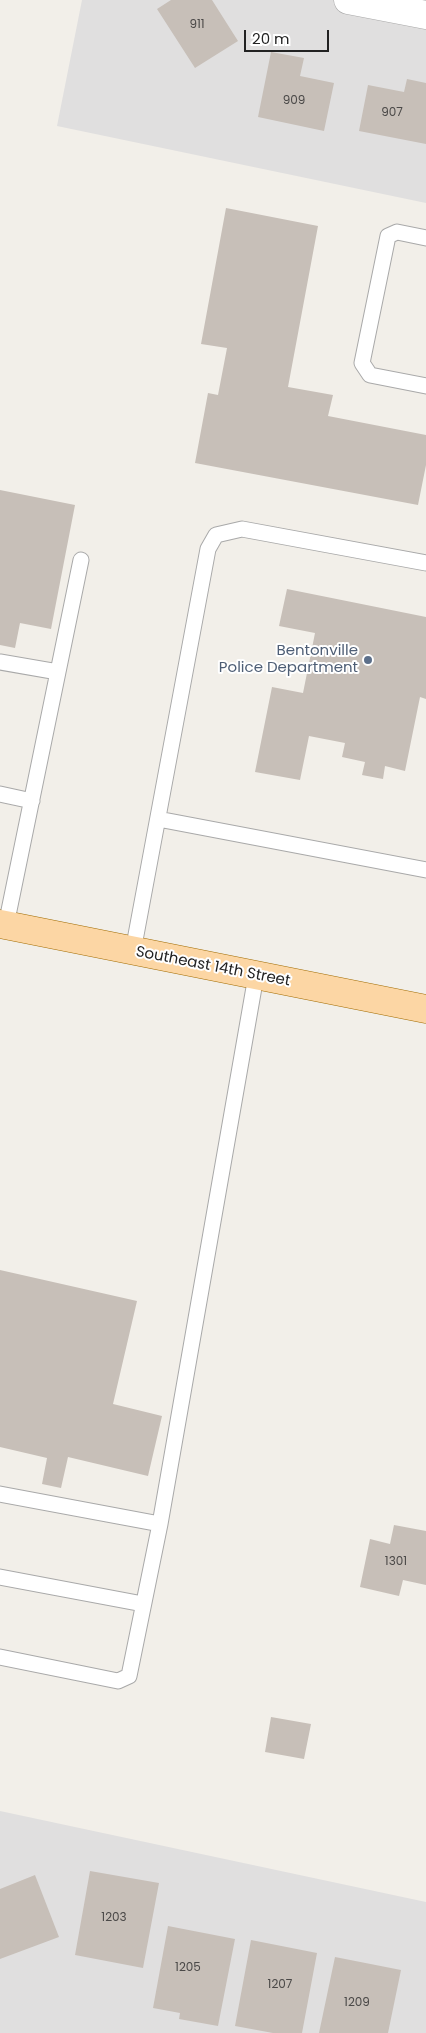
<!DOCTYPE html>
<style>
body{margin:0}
#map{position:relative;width:426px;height:2033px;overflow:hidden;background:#f2efe9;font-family:Poppins,sans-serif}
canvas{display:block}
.scale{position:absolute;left:244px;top:30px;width:85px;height:22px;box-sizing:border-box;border:2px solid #222;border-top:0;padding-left:6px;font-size:15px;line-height:18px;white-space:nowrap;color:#222;-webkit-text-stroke:4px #fff;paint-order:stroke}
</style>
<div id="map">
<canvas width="426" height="2033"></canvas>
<div class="scale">20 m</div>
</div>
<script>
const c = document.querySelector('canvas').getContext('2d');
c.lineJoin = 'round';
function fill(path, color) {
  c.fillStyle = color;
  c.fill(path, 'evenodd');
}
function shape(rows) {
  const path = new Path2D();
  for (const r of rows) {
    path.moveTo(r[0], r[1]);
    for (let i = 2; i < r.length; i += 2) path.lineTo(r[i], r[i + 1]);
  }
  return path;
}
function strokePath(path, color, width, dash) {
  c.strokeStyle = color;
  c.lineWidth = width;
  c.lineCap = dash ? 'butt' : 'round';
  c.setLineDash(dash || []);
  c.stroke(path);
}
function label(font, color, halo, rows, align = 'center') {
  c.font = font + ' Poppins,sans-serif';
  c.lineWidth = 4;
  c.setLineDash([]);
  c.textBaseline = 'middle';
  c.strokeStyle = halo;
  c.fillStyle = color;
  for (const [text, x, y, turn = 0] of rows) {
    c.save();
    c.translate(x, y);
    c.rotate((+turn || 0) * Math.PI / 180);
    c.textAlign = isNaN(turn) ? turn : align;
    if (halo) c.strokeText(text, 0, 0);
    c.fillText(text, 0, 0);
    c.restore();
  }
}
fill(shape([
 [82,0,426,0,426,203,57,126],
 [0,1811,426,1902,426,2033,0,2033]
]), '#e0dfdf');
fill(shape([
 [171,0,212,0,238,41,195,68,157,9],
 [271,52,304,58,300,76,334,83,324,131,258,117],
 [407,79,426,83,426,144,359,131,368,85,404,92],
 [226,208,318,226,288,387,333,395,328,416,426,435,426,465,418,505,195,463,208,393,218,395,227,348,201,344],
 [0,490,75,505,51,629,20,623,15,648,0,645],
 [287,589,426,617,426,699,420,697,405,771,385,766,383,779,362,775,365,762,342,757,345,743,309,736,300,780,255,772,272,687,303,693,315,633,279,626],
 [0,1270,137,1301,113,1404,162,1416,148,1476,68,1457,61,1488,42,1484,47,1458,0,1447],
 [394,1525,426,1531,426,1585,403,1580,399,1596,360,1587,370,1539,390,1544],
 [271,1717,311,1724,304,1759,265,1752],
 [90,1871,159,1883,143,1968,75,1955],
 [35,1875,59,1937,0,1959,0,1889],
 [168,1926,235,1939,218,2026,179,2019,180,2013,153,2008],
 [251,1940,317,1953,302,2033,273,2033,235,2026],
 [335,1957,401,1970,388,2033,319,2033]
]), '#c7bfb8');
const service = shape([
 [426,238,397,232,388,236,362,363,370,375,426,386],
 [0,662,58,672],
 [0,794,32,801],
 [158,819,426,870],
 [6,925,81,560],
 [133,951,208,549,216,535,242,529,426,563],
 [0,1494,160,1524],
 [0,1577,143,1604],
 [0,1657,118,1681,129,1676,160,1524,256,976]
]);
const minor = shape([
 [348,0,426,15]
]);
const primary = shape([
 [0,924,426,1009]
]);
strokePath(service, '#a9a9a9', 17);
strokePath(minor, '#a9a9a9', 29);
strokePath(primary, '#a06b00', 29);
strokePath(service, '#fff', 15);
strokePath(minor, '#fff', 28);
strokePath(primary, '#fcd6a4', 28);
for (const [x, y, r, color] of [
 [368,660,5,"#5c6f8a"]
]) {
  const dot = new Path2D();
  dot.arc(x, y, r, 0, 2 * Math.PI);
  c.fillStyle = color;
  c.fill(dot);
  strokePath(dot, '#fff', 2);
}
label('12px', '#4b4948', null, [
 ["911",197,25],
 ["909",294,101],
 ["907",392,113],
 ["1301",396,1562],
 ["1203",114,1918],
 ["1205",188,1968],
 ["1207",280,1985],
 ["1209",357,2003]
]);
label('15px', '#4e5e75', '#fff', [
 ["Bentonville",358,651],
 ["Police Department",358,668]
], 'right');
label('15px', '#222', '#fff', [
 ["Southeast 14th Street",213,967,11]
]);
</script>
